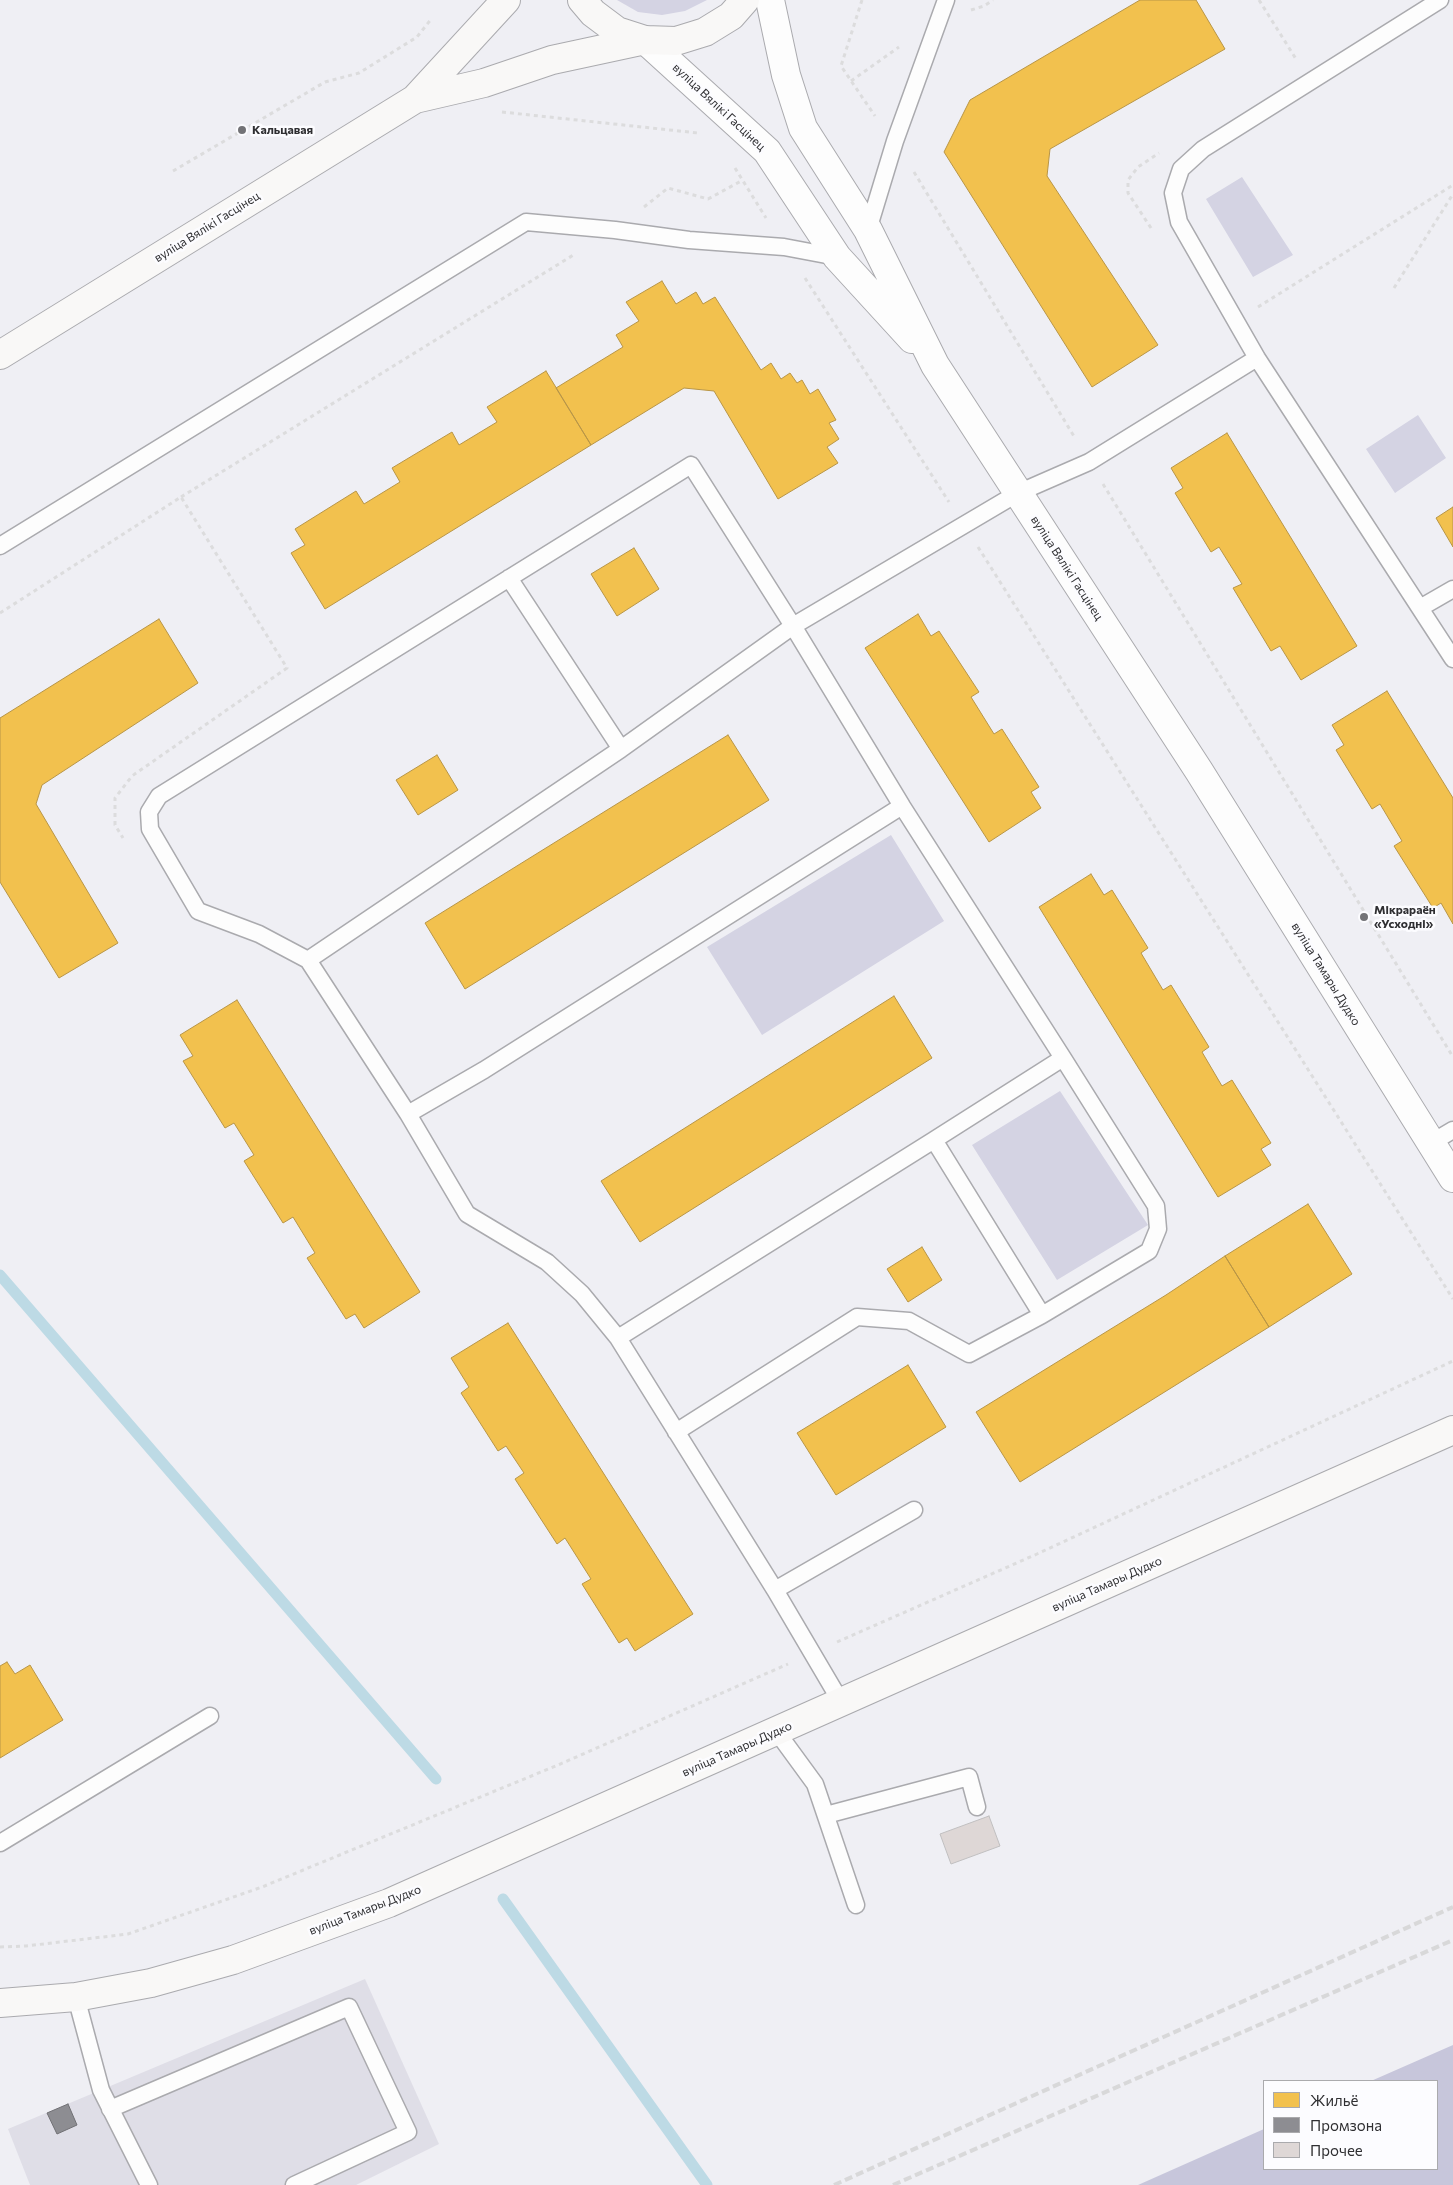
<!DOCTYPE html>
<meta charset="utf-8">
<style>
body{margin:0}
#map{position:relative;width:1453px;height:2185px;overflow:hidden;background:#efeff4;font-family:Commissioner,sans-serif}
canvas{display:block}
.legend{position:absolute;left:1263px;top:2080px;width:175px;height:90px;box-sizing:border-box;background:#fcfcff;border:1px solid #aaaaad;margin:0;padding:6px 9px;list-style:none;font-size:15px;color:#2f2f32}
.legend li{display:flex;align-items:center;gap:10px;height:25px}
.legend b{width:25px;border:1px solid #aaaaad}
</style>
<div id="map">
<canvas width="1453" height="2185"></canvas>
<ul class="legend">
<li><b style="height:14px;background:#f2c14e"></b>Жильё</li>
<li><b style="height:14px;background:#8d8d92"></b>Промзона</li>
<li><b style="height:14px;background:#ded7d6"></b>Прочее</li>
</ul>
</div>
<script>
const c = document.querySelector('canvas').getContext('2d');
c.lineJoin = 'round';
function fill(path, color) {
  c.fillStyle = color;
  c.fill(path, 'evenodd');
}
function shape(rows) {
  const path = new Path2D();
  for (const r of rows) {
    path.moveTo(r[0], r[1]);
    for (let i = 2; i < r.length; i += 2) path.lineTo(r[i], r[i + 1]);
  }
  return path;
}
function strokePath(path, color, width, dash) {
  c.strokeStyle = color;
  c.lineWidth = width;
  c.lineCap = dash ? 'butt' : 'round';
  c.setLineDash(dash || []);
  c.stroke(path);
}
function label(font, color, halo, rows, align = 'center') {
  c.font = font + ' Commissioner,sans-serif';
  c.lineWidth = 5;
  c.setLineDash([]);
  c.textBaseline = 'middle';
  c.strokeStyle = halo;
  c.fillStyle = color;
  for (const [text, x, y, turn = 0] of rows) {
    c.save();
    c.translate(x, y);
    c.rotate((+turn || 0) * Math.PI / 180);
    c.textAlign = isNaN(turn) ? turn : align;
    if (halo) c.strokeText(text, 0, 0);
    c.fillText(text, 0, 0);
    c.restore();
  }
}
fill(shape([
 [365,1979,439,2144,356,2185,30,2185,8,2129]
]), '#dfdee7');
fill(shape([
 [617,0,707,0,685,11,662,15,638,12],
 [1242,177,1293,255,1253,277,1206,199],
 [1418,415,1446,458,1395,493,1366,449],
 [891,835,944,921,762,1035,707,947],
 [1060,1091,1148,1225,1057,1280,972,1145]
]), '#d4d3e3');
fill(shape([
 [1453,2045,1453,2185,1138,2185,1264,2129,1264,2169,1437,2169,1437,2081,1371,2081]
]), '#c7c6db');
const homes = shape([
 [1140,0,1196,0,1225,49,1050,149,1047,176,1158,345,1092,387,944,152,970,100,1140,0],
 [662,281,676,304,696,292,703,304,715,297,761,370,771,363,781,379,790,373,797,383,802,380,810,394,818,389,836,420,829,423,839,439,827,447,838,463,778,499,714,391,684,388,591,445,556,388,623,347,616,335,639,321,626,302,662,281],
 [546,371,591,445,325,609,291,553,305,545,295,529,356,491,364,504,400,482,392,468,452,432,459,445,497,422,487,407,546,371],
 [1227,433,1357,646,1301,680,1280,646,1271,651,1233,588,1242,584,1219,547,1211,552,1175,493,1183,488,1171,468,1227,433],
 [1453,507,1453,547,1436,518,1453,507],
 [634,548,659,589,617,616,591,574,634,548],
 [918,614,931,636,939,631,979,692,971,697,994,734,1002,729,1039,787,1031,792,1041,808,989,842,865,648,918,614],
 [159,619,198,683,42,785,36,804,118,943,59,978,0,882,0,718,159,619],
 [1387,691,1453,798,1453,924,1441,903,1433,908,1394,846,1402,841,1380,804,1372,809,1336,750,1344,745,1332,725,1387,691],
 [728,735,769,800,465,989,425,923,728,735],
 [437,755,458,790,418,815,396,780,437,755],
 [1091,874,1104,895,1112,890,1148,948,1141,953,1163,990,1171,985,1209,1047,1202,1052,1222,1086,1232,1080,1271,1143,1261,1149,1271,1165,1218,1197,1039,907,1091,874],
 [894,996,932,1058,640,1242,601,1181,894,996],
 [237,1000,420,1292,364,1328,355,1314,346,1319,307,1258,315,1253,293,1217,283,1223,244,1161,254,1155,234,1123,225,1128,183,1061,193,1056,180,1035,237,1000],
 [1308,1204,1352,1274,1269,1327,1225,1256,1308,1204],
 [922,1247,942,1280,908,1302,887,1269,922,1247],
 [1225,1256,1269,1327,1020,1482,976,1412,1166,1295,1225,1256],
 [508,1323,693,1614,635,1651,627,1638,619,1643,582,1584,591,1579,565,1538,557,1544,515,1479,524,1473,506,1446,498,1451,461,1393,469,1387,451,1358,508,1323],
 [908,1365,946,1427,836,1495,797,1433,908,1365],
 [7,1662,15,1674,30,1665,63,1720,0,1758,0,1666,7,1662]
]);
fill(homes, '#f2c14e');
strokePath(homes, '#b89546', 1);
const industry = shape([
 [68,2104,77,2125,57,2134,47,2113,68,2104]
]);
fill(industry, '#8d8d92');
strokePath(industry, '#717175', 1);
strokePath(shape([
 [0,1275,436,1779],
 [503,1899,707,2185]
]), '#bddae5', 11);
const building = shape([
 [989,1816,1000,1846,951,1864,940,1834,989,1816]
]);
fill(building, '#ded7d6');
strokePath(building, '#c0bfc0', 1);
const lane = shape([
 [1440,0,1203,149,1181,169,1173,193,1179,222,1257,358,1453,659],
 [868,230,895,141,946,0],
 [691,465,793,626,621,749,308,960,259,934,198,911,150,829,149,812,159,796,691,465],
 [0,546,526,222,615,230,689,240,784,247,837,257],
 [509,578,621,749],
 [1420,608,1453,589],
 [308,960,408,1114,467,1214,547,1262,582,1294,618,1338,775,1590,841,1702],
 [1063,1058,934,1140,1042,1315,1149,1251,1158,1229,1156,1206,1063,1058,902,806,793,626,1018,493,1089,462,1257,358],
 [408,1114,484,1070,902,806],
 [1431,1143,1453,1130],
 [618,1338,934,1140],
 [676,1432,857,1317,909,1321,969,1354,1042,1315],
 [775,1590,914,1510],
 [777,1732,815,1784,856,1905],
 [826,1815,969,1777,977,1807],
 [0,1843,210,1716],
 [76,1997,101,2090,149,2185],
 [110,2109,349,2007,408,2132,294,2185]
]);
const street = shape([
 [770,0,786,75,803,128,868,230,935,365,1199,771,1453,1178],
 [645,40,767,151,837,257,912,339]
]);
const secondary = shape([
 [582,0,593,13,617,31,645,40,676,41,705,32,731,16,745,0],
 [415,99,484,83,552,60,645,40],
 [0,355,415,99,506,0],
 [0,2003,76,1997,151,1983,233,1960,389,1903,1453,1430]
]);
strokePath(lane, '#aaaaae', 19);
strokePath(street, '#aaaaae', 30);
strokePath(secondary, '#aaaaae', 30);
strokePath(shape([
 [862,0,841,66,875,116],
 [1259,0,1296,59],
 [971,10,984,6,993,0],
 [851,81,899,47],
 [502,112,698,133],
 [735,168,766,218],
 [173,171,325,82,359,73,417,37,432,18],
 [914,172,1075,438],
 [644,207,668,188,708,199,743,180],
 [1151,228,1128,193,1128,180,1138,167,1159,153],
 [805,278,949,502],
 [1394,288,1453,194],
 [1258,307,1453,185],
 [1103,484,1453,1057],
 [181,497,575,254],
 [978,547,1453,1299],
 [0,613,181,497,287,668,132,776,115,798,115,825,123,838],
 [837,1642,1037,1554,1453,1361],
 [0,1947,26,1946,128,1934,262,1887,558,1765,788,1664]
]), '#dcdcdd', 3, [4, 4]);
strokePath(lane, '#fdfdfd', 16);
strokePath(street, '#fdfdfd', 28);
strokePath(secondary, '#f9f8f7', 28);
strokePath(shape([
 [834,2185,1453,1907],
 [893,2185,1453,1940]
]), '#d8d8d9', 4, [8, 4]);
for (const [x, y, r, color] of [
 [242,130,5,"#727276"],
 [1364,917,5,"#727276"]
]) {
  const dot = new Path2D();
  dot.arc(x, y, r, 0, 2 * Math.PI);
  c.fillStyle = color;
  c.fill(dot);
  strokePath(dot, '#fcfcff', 2);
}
label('12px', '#2f2f32', '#fcfcff', [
 ["вуліца Вялікі Гасцінец",719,107,43],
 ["вуліца Вялікі Гасцінец",207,227,-32],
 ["вуліца Вялікі Гасцінец",1067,568,57],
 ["вуліца Тамары Дудко",1326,974,58],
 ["вуліца Тамары Дудко",1107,1584,-24],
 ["вуліца Тамары Дудко",737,1749,-24],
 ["вуліца Тамары Дудко",365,1910,-21]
]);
label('bold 12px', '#2f2f32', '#fcfcff', [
 ["Кальцавая",252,130],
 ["Мікрараён",1374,910],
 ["«Усходні»",1374,924]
], 'left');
</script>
